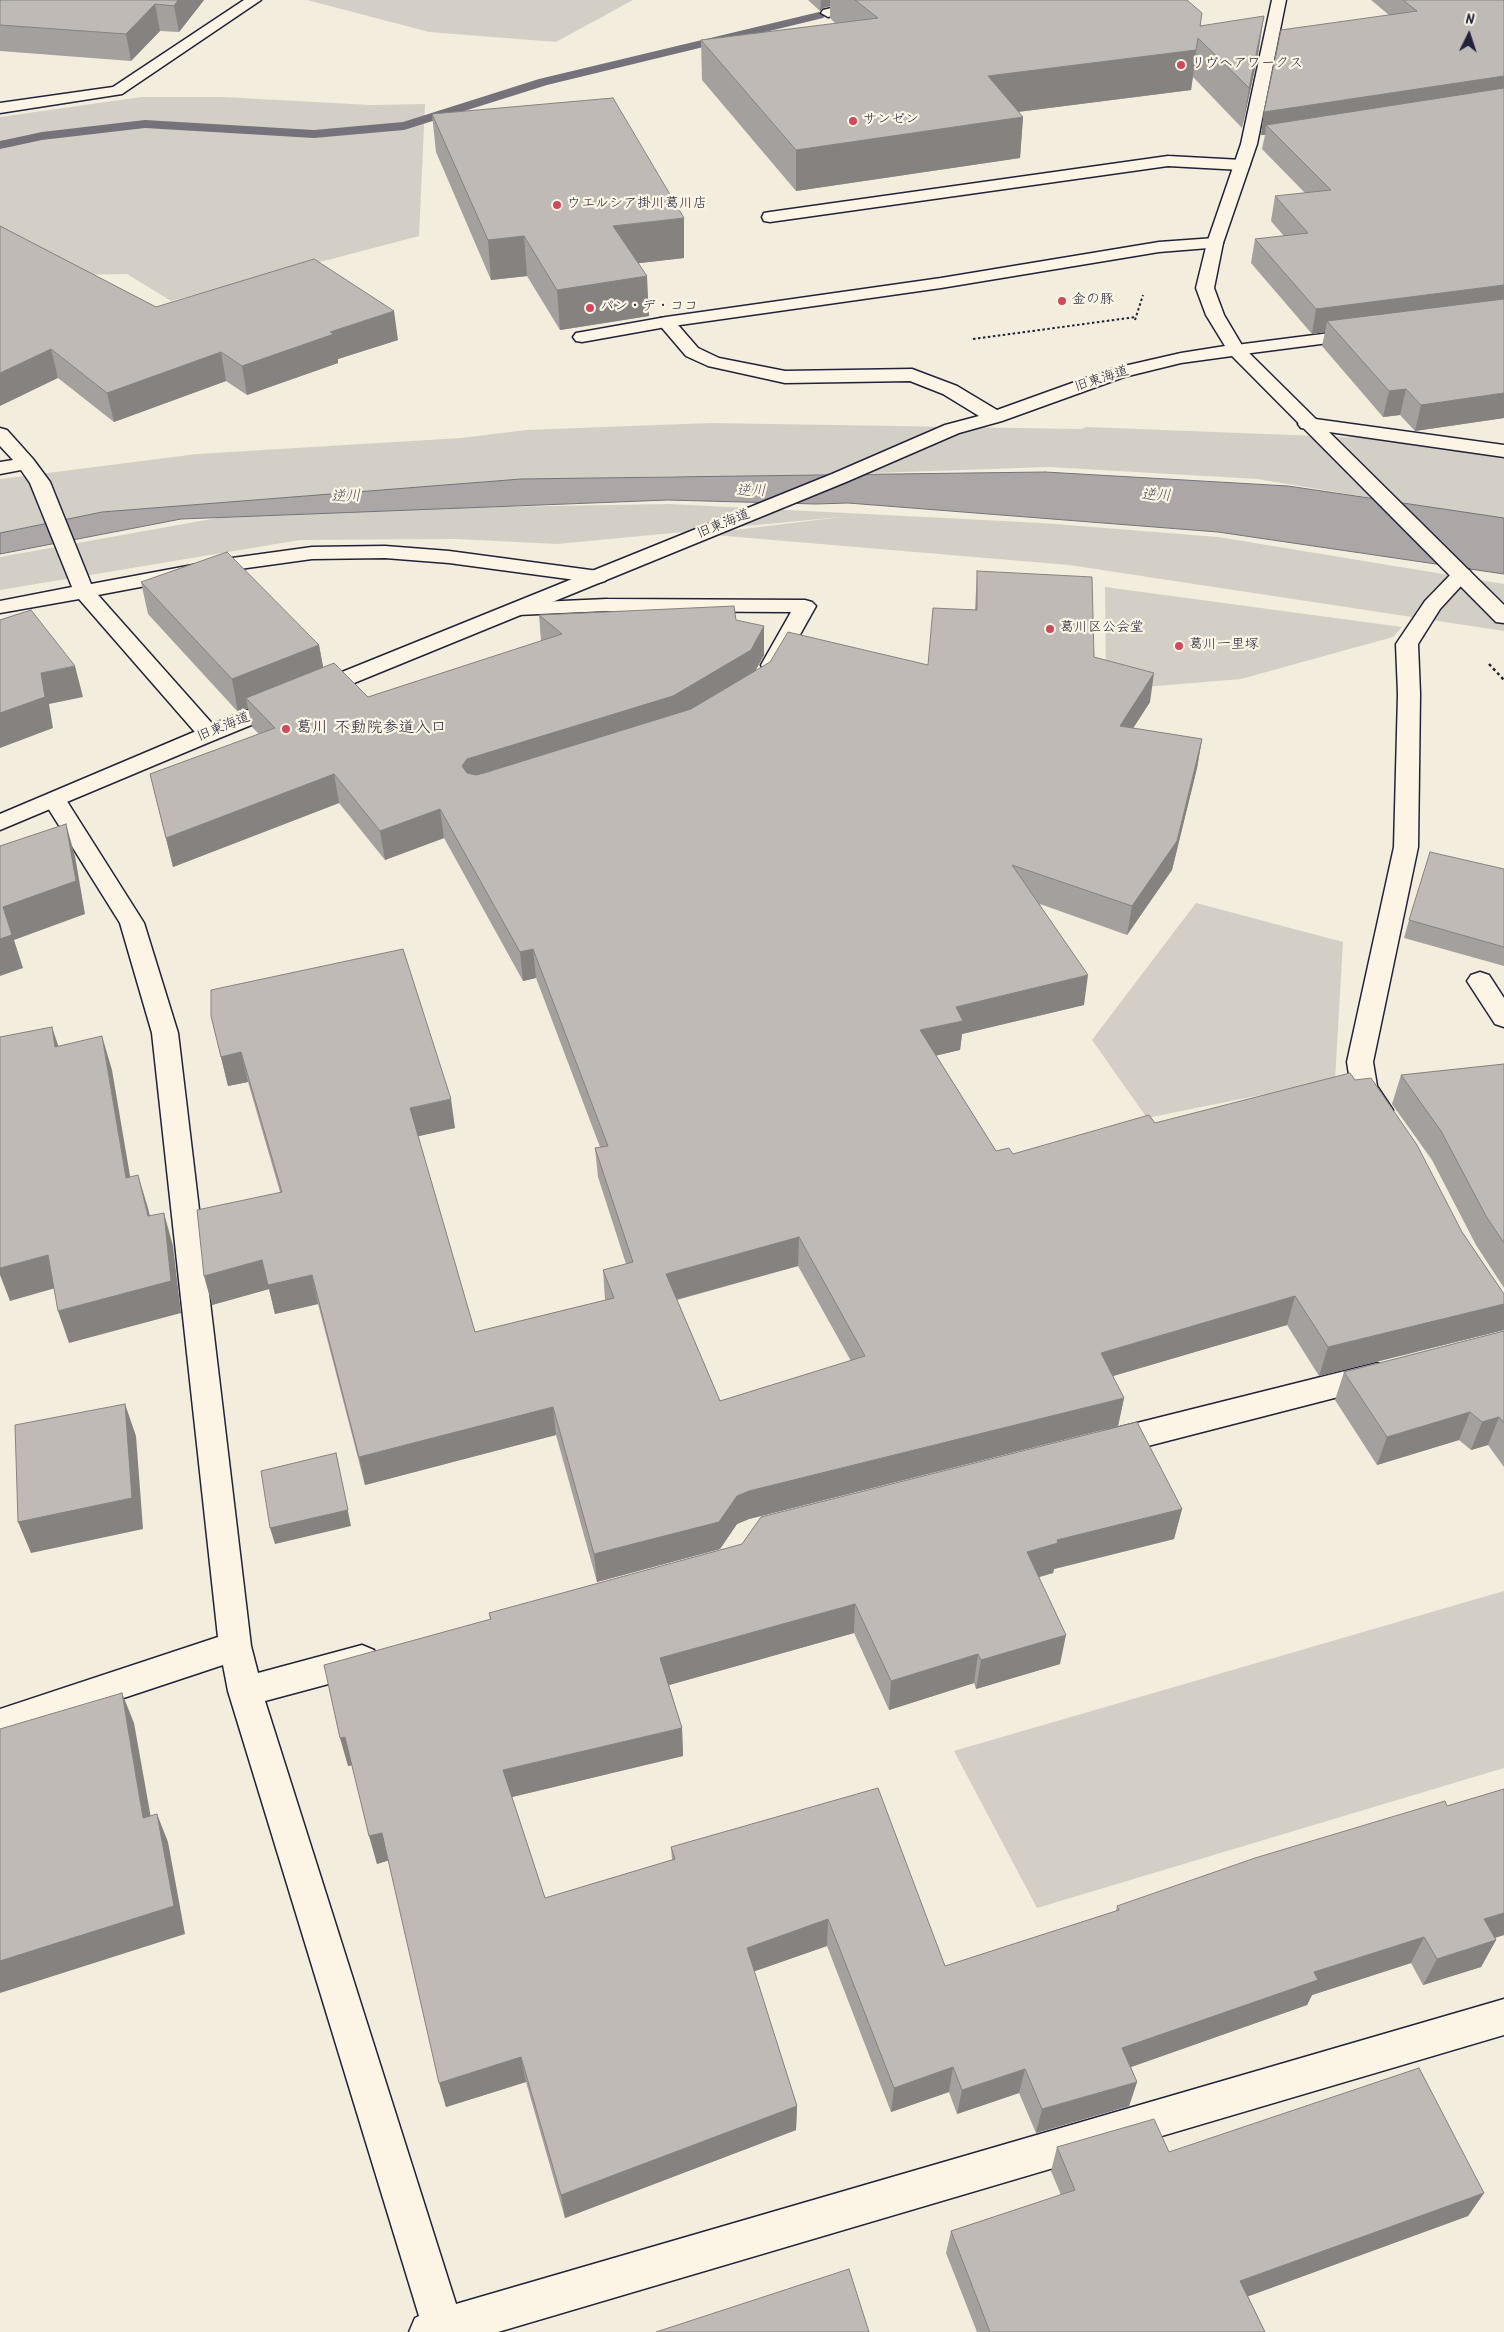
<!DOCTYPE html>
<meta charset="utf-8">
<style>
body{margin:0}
#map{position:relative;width:1504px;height:2332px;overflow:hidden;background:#f3edde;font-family:Kalam,sans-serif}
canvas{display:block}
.north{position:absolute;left:1444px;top:10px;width:50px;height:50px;-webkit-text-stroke:4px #fcf5e5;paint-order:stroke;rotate:4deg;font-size:14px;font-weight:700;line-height:20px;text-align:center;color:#22223b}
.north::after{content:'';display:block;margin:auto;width:18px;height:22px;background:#22223b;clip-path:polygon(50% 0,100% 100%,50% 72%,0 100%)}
</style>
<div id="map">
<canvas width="1504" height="2332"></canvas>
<div class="north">N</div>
</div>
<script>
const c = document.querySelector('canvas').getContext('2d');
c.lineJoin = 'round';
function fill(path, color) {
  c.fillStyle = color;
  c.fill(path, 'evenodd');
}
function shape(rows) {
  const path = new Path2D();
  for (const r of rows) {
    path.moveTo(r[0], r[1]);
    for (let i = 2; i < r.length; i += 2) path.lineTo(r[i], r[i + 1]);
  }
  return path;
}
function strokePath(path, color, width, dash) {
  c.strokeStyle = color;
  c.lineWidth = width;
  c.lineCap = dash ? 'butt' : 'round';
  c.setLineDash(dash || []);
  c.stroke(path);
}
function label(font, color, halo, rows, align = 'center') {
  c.font = font + ' Kalam,"Klee One",sans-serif';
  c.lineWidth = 4.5;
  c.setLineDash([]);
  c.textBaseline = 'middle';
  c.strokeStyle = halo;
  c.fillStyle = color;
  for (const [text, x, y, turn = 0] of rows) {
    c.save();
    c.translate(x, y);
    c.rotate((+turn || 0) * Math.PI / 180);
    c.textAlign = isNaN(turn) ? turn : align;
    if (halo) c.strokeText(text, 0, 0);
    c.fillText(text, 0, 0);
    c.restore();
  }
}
fill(shape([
 [307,0,633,0,556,42,429,32],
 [141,97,223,97,370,105,425,104,419,236,171,301,127,274,75,275,0,307,0,117],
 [710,423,1081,429,1087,427,1420,440,1504,454,1504,520,1257,479,1049,467,729,478,671,476,495,481,102,512,0,533,0,479,197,454,461,438,526,430],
 [670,504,1042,523,1218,537,1504,584,1504,631,1069,565,702,534,841,517,557,544,456,539,300,540,0,590,0,557,256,511],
 [1105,587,1402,627,1393,637,1241,679,1145,687,1106,682],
 [1196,903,1343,942,1335,1080,1147,1118,1092,1040],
 [1504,1591,1504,1768,1037,1908,954,1751]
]), '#d4cfc6');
const water = shape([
 [1045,472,1288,486,1504,518,1504,574,1218,532,848,503,816,504,668,500,181,519,0,554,0,533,102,512,521,479,1045,472]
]);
fill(water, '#aca7a6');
strokePath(water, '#75727b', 1);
fill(shape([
 [819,12,825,16,823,18,547,85,404,130,314,138,145,128,42,140,0,149,0,141,42,132,145,120,314,130,403,122,539,79,819,12]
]), '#75727b');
const lane = shape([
 [1168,156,1242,160,1248,162,1250,165,1248,168,1242,170,1168,166,770,222,764,221,762,217,764,213,770,212,1168,156],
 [1215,238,1221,239,1223,243,1221,247,1159,252,941,288,666,327,582,342,576,341,573,337,576,333,582,332,666,317,941,278,1159,242,1215,238]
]);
const street = shape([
 [244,0,261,0,122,94,0,113,0,103,113,87,244,0],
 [864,0,888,0,886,3,828,17,821,13,823,10,864,0],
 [1361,329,1367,330,1370,334,1367,338,1236,355,1230,354,1227,350,1230,346,1236,345,1361,329],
 [1308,418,1504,445,1504,457,1301,428,1298,424,1301,420,1308,418],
 [0,428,7,430,33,459,50,482,91,584,225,559,312,547,385,546,449,551,598,571,605,573,608,577,605,581,598,583,449,563,385,558,312,559,225,571,98,595,217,729,220,734,217,739,209,741,201,739,79,599,0,613,0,601,72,587,30,483,21,470,0,474,0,462,13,460,0,446,0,428],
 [1462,568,1469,570,1472,574,1440,609,1418,644,1420,694,1418,847,1373,1062,1377,1086,1393,1110,1389,1117,1380,1120,1371,1117,1351,1087,1347,1062,1394,847,1398,694,1396,644,1425,601,1455,570,1462,568],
 [607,599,805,600,812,602,816,606,783,665,780,670,772,672,764,670,761,665,791,612,607,611,517,615,510,613,506,609,510,605,517,603,607,599],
 [55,793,63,795,144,923,178,1033,251,1646,258,1673,362,1645,374,1650,379,1660,374,1670,362,1675,265,1701,456,2304,1504,1999,1504,2035,498,2332,409,2332,415,2318,419,2316,228,1691,223,1665,0,1739,0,1709,218,1637,152,1033,120,923,43,800,47,795,55,793],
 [1480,972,1489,975,1504,998,1504,1027,1495,1024,1467,981,1471,975,1480,972],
 [1377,1363,1388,1367,1392,1375,1388,1383,1377,1387,1109,1456,1098,1452,1094,1443,1098,1434,1109,1430,1377,1363]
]);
const secondary = shape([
 [1272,0,1286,0,1257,144,1223,243,1214,288,1224,315,1243,347,1504,605,1504,623,1496,622,1232,356,1181,363,1124,377,1002,421,959,433,846,482,217,739,0,830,0,814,201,729,832,474,945,425,979,416,943,394,910,381,785,383,708,366,686,356,657,322,660,318,672,318,698,348,719,358,785,371,912,369,957,386,997,410,1111,369,1181,353,1225,346,1206,315,1196,288,1207,243,1241,144,1272,0]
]);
strokePath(lane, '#22223b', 3);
strokePath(street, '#22223b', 3);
strokePath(secondary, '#22223b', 3);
strokePath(shape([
 [1135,320,1143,295],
 [973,339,1136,317]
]), '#22223b', 2, [2.5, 2.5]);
strokePath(shape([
 [1489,664,1504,680]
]), '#22223b', 2.5, [3, 3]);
fill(lane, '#fcf5e5');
fill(street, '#fcf5e5');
fill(secondary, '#fcf5e5');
fill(shape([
 [0,0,204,0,179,32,160,31,131,61,0,51],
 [808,0,1187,0,1201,25,1258,55,1242,128,1193,77,1191,90,1018,112,1023,117,1020,158,796,191,702,80,701,40,836,24,830,18,830,6,823,8,820,11],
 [1371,0,1504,0,1504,418,1415,431,1400,415,1383,417,1322,346,1325,332,1312,334,1251,263,1255,239,1284,236,1271,221,1275,196,1305,193,1262,149,1265,135,1261,135,1264,112,1389,15],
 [432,114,684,258,639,263,649,316,560,330,527,276,491,280,436,152],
 [0,226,156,307,398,340,338,359,338,363,247,395,226,381,114,422,58,378],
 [977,571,1094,657,1150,702,1133,728,1202,739,1197,768,1172,870,1127,935,1040,904,1084,1005,962,1034,960,1050,936,1055,996,1151,1013,1154,1155,1123,1462,1232,1504,1294,1504,1330,1319,1376,1287,1325,1113,1376,1124,1398,1118,1426,749,1519,737,1524,720,1549,597,1582,556,1435,365,1485,318,1304,275,1314,269,1289,212,1305,280,1192,248,1082,228,1086,211,1016,455,1128,418,1136,475,1332,605,1300,603,1270,626,1264,598,1177,595,1148,600,1147,536,978,523,981,444,838,385,860,339,803,173,867,150,774,259,734,252,727,248,708,238,712,148,614,141,582,319,645,323,667,368,697,541,641,539,615,736,620,764,655,755,671,928,665,975,610],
 [798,1266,851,1361,720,1401,677,1300],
 [1504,869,1504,966,1404,938,1409,920],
 [1504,1064,1504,1288,1476,1245,1432,1160,1392,1104,1401,1075],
 [1504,1331,1504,1467,1488,1445,1471,1450,1459,1440,1377,1465,1335,1400,1344,1372],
 [1182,1509,1174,1539,1054,1569,1053,1573,1039,1577,1060,1664,976,1689,974,1683,889,1710,854,1633,669,1685,682,1728,683,1756,512,1797,545,1898,672,1860,671,1847,945,1966,1116,1911,1117,1906,1504,1789,1504,1935,1495,1938,1496,1940,1481,1967,1423,1985,1411,1963,1312,1995,1307,2005,1131,2067,1137,2082,1129,2106,1036,2133,1019,2093,957,2114,949,2092,891,2112,827,1946,754,1971,797,2106,796,2130,565,2218,526,2082,446,2107,389,1860,377,1864,352,1765,348,1766,490,1619,489,1613],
 [1057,2147,1169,2152,1484,2193,1468,2216,1248,2296,1265,2332,977,2332,946,2253,951,2231,1061,2195,1051,2171]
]), '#a4a09d');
fill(shape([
 [178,0,204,0,179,32,174,6],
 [821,0,830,0,830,6,823,8,820,11],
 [155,4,160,31,131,61,126,34],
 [1264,16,1258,55,1242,128,1249,88],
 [1198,38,1191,90,985,116,988,76],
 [1504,76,1504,97,1266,125,1265,135,1261,135,1264,112],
 [1023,117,1020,158,796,191,796,150],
 [684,218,684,258,615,266,613,226],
 [524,236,527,276,491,280,488,240],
 [647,276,649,316,560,330,557,290],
 [1504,285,1504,309,1327,321,1325,332,1312,334,1316,309],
 [394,311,398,340,338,359,338,363,247,395,242,366,330,332],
 [51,349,58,378,0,406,0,373],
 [221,352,226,381,114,422,107,393],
 [1406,389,1400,415,1383,417,1389,391],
 [1504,393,1504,418,1415,431,1421,405],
 [764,626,764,655,751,679,674,724,470,788,462,766,467,759],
 [319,645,325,677,246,698,248,708,238,712,232,679],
 [75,666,83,697,49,704,53,728,0,748,0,713,41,673],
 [1154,673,1150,702,1116,755,1120,726],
 [1202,739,1197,768,1172,870,1127,935,1132,906],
 [334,774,339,803,173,867,166,838],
 [440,809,444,838,385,860,380,831],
 [66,824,75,856,85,914,14,940,23,968,0,976,0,939,3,907],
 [533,949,536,978,523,981,520,952],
 [1088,975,1084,1005,962,1034,960,1050,918,1060,920,1030,956,1007],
 [52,1027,63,1060,55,1047],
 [102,1036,112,1070,136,1211,126,1178],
 [241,1052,248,1082,228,1086,221,1057],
 [451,1099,455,1128,415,1137,410,1108],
 [138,1175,148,1208,158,1249,148,1216],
 [164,1213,173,1246,181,1313,69,1343,58,1311],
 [799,1237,798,1266,667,1302,666,1274],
 [48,1255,59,1287,10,1301,0,1275,0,1268],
 [262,1260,312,1275,318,1304,275,1314,269,1289,212,1305,204,1276],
 [1295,1296,1287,1325,1096,1381,1101,1353],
 [1504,1304,1504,1330,1319,1376,1328,1347],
 [1124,1398,1118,1426,749,1519,737,1524,720,1549,597,1582,594,1554,749,1491],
 [125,1404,136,1436,143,1529,31,1553,18,1522],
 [553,1407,556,1435,365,1485,359,1457],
 [1470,1412,1459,1440,1377,1465,1387,1437],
 [1499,1417,1488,1445,1471,1450,1482,1422],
 [336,1453,351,1526,275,1544,270,1528],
 [1182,1509,1174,1539,1054,1569,1053,1573,1022,1582,1027,1552,1057,1540],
 [855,1604,854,1633,662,1687,660,1658],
 [1066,1635,1060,1664,976,1689,981,1660],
 [978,1654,974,1683,889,1710,891,1681],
 [122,1693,134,1723,156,1846,143,1818],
 [682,1728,683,1756,508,1798,503,1770],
 [345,1737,353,1765,348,1766,340,1738],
 [157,1814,168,1842,185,1934,0,1993,0,1961],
 [382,1833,390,1860,377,1864,369,1836],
 [1504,1913,1504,1935,1470,1945,1484,1919],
 [828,1919,827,1946,747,1974,747,1948],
 [1424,1937,1411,1963,1312,1995,1307,2005,1114,2073,1122,2048,1314,1972],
 [1496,1940,1481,1967,1423,1985,1437,1959],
 [521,2057,526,2082,446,2107,439,2083],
 [953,2067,949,2092,891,2112,894,2088],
 [1025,2069,1019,2093,957,2114,962,2090],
 [1137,2082,1129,2106,1036,2133,1042,2109],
 [797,2106,796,2130,565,2218,561,2195],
 [1484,2193,1468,2216,1230,2303,1240,2281]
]), '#86827f');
const building = shape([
 [0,0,178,0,174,6,155,4,126,34,0,25,0,0],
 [855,0,1187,0,1202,13,1200,26,1264,16,1249,88,1198,38,1196,50,988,76,1023,117,796,150,701,40,878,18,855,0],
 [1403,0,1504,0,1504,76,1264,112,1281,30,1417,11,1403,0],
 [1504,88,1504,285,1316,309,1255,239,1308,233,1275,196,1331,190,1266,125,1504,88],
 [613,98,684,218,613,226,647,276,557,290,524,236,488,240,432,114,613,98],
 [0,226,156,307,314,259,394,311,330,332,334,334,242,366,221,352,107,393,51,349,0,373,0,226],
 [1504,299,1504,393,1421,405,1406,389,1389,391,1327,321,1504,299],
 [227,552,319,645,232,679,141,582,227,552],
 [977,571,1092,577,1094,657,1154,673,1120,726,1202,739,1177,841,1132,906,1012,865,1088,975,956,1007,963,1021,920,1030,996,1151,1009,1148,1013,1154,1149,1115,1155,1123,1350,1073,1355,1080,1371,1078,1417,1145,1462,1232,1504,1294,1504,1304,1328,1347,1295,1296,1101,1353,1124,1398,749,1491,737,1496,719,1522,594,1554,553,1407,359,1457,312,1275,268,1285,262,1260,204,1276,197,1210,282,1192,241,1052,221,1057,211,1016,211,990,403,949,451,1099,410,1108,475,1332,614,1298,603,1270,633,1262,595,1148,608,1146,533,949,520,952,440,809,380,831,334,774,166,838,150,774,275,728,246,698,334,663,368,697,562,634,539,615,734,606,736,620,764,626,751,650,673,696,467,759,462,766,467,773,476,775,484,773,691,709,770,662,788,632,928,665,933,608,977,610,977,571],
 [799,1237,865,1356,720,1401,666,1274,799,1237],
 [31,610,75,666,41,673,45,697,0,713,0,620,31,610],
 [66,824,76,881,3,907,12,935,0,939,0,846,66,824],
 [1430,852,1504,869,1504,947,1409,920,1430,852],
 [52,1027,55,1047,102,1036,126,1178,138,1175,148,1216,164,1213,171,1281,58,1311,48,1255,0,1268,0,1037,52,1027],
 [1504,1064,1504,1243,1486,1216,1441,1131,1401,1075,1504,1064],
 [1504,1331,1504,1423,1499,1417,1482,1422,1470,1412,1387,1437,1344,1372,1504,1331],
 [125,1404,132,1498,18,1522,15,1425,125,1404],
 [1137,1422,1182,1509,1057,1540,1058,1543,1027,1552,1066,1635,981,1660,978,1654,891,1681,855,1604,660,1658,682,1728,503,1770,545,1898,675,1859,671,1847,878,1788,945,1966,1119,1910,1117,1906,1255,1858,1445,1801,1447,1806,1504,1789,1504,1913,1484,1919,1496,1940,1437,1959,1424,1937,1314,1972,1318,1980,1122,2048,1137,2082,1042,2109,1025,2069,962,2090,953,2067,894,2088,828,1919,747,1948,797,2106,561,2195,521,2057,439,2083,382,1833,369,1836,345,1737,340,1738,324,1665,491,1619,489,1613,742,1544,761,1517,1137,1422],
 [336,1453,348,1510,270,1528,261,1471,336,1453],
 [122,1693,143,1818,157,1814,174,1906,0,1961,0,1729,122,1693],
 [1419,2068,1484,2193,1240,2281,1265,2332,990,2332,951,2231,1075,2190,1057,2147,1154,2119,1169,2152,1419,2068],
 [849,2269,869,2332,656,2332,849,2269]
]);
fill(building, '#bfbab6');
strokePath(building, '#86827f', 1);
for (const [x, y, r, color] of [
 [1181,65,5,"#d1495b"],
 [853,121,5,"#d1495b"],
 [557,205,5,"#d1495b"],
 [1062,301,5,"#d1495b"],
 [590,308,5,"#d1495b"],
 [1050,629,5,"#d1495b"],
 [1179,646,5,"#d1495b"],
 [286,729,5,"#d1495b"]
]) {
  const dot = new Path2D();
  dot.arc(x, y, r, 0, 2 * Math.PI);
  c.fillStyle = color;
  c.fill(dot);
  strokePath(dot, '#fcf5e5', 2);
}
label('14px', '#22223b', '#fcf5e5', [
 ["リヴヘアワークス",1191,65],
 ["サンゼン",863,121],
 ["ウエルシア掛川葛川店",567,205],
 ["金の豚",1072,301],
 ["パン・デ・ココ",600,308],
 ["葛川区公会堂",1060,629],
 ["葛川一里塚",1189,646]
], 'left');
label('14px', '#22223b', '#fcf5e5', [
 ["旧東海道",1102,380,-18],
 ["旧東海道",724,525,-22],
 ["旧東海道",224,728,-22]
]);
label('italic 15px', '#525160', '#fcf5e5', [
 ["逆川",751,492],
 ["逆川",1156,497,2],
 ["逆川",346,498,-2]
]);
label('16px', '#22223b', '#fcf5e5', [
 ["葛川 不動院参道入口",296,729]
], 'left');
</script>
